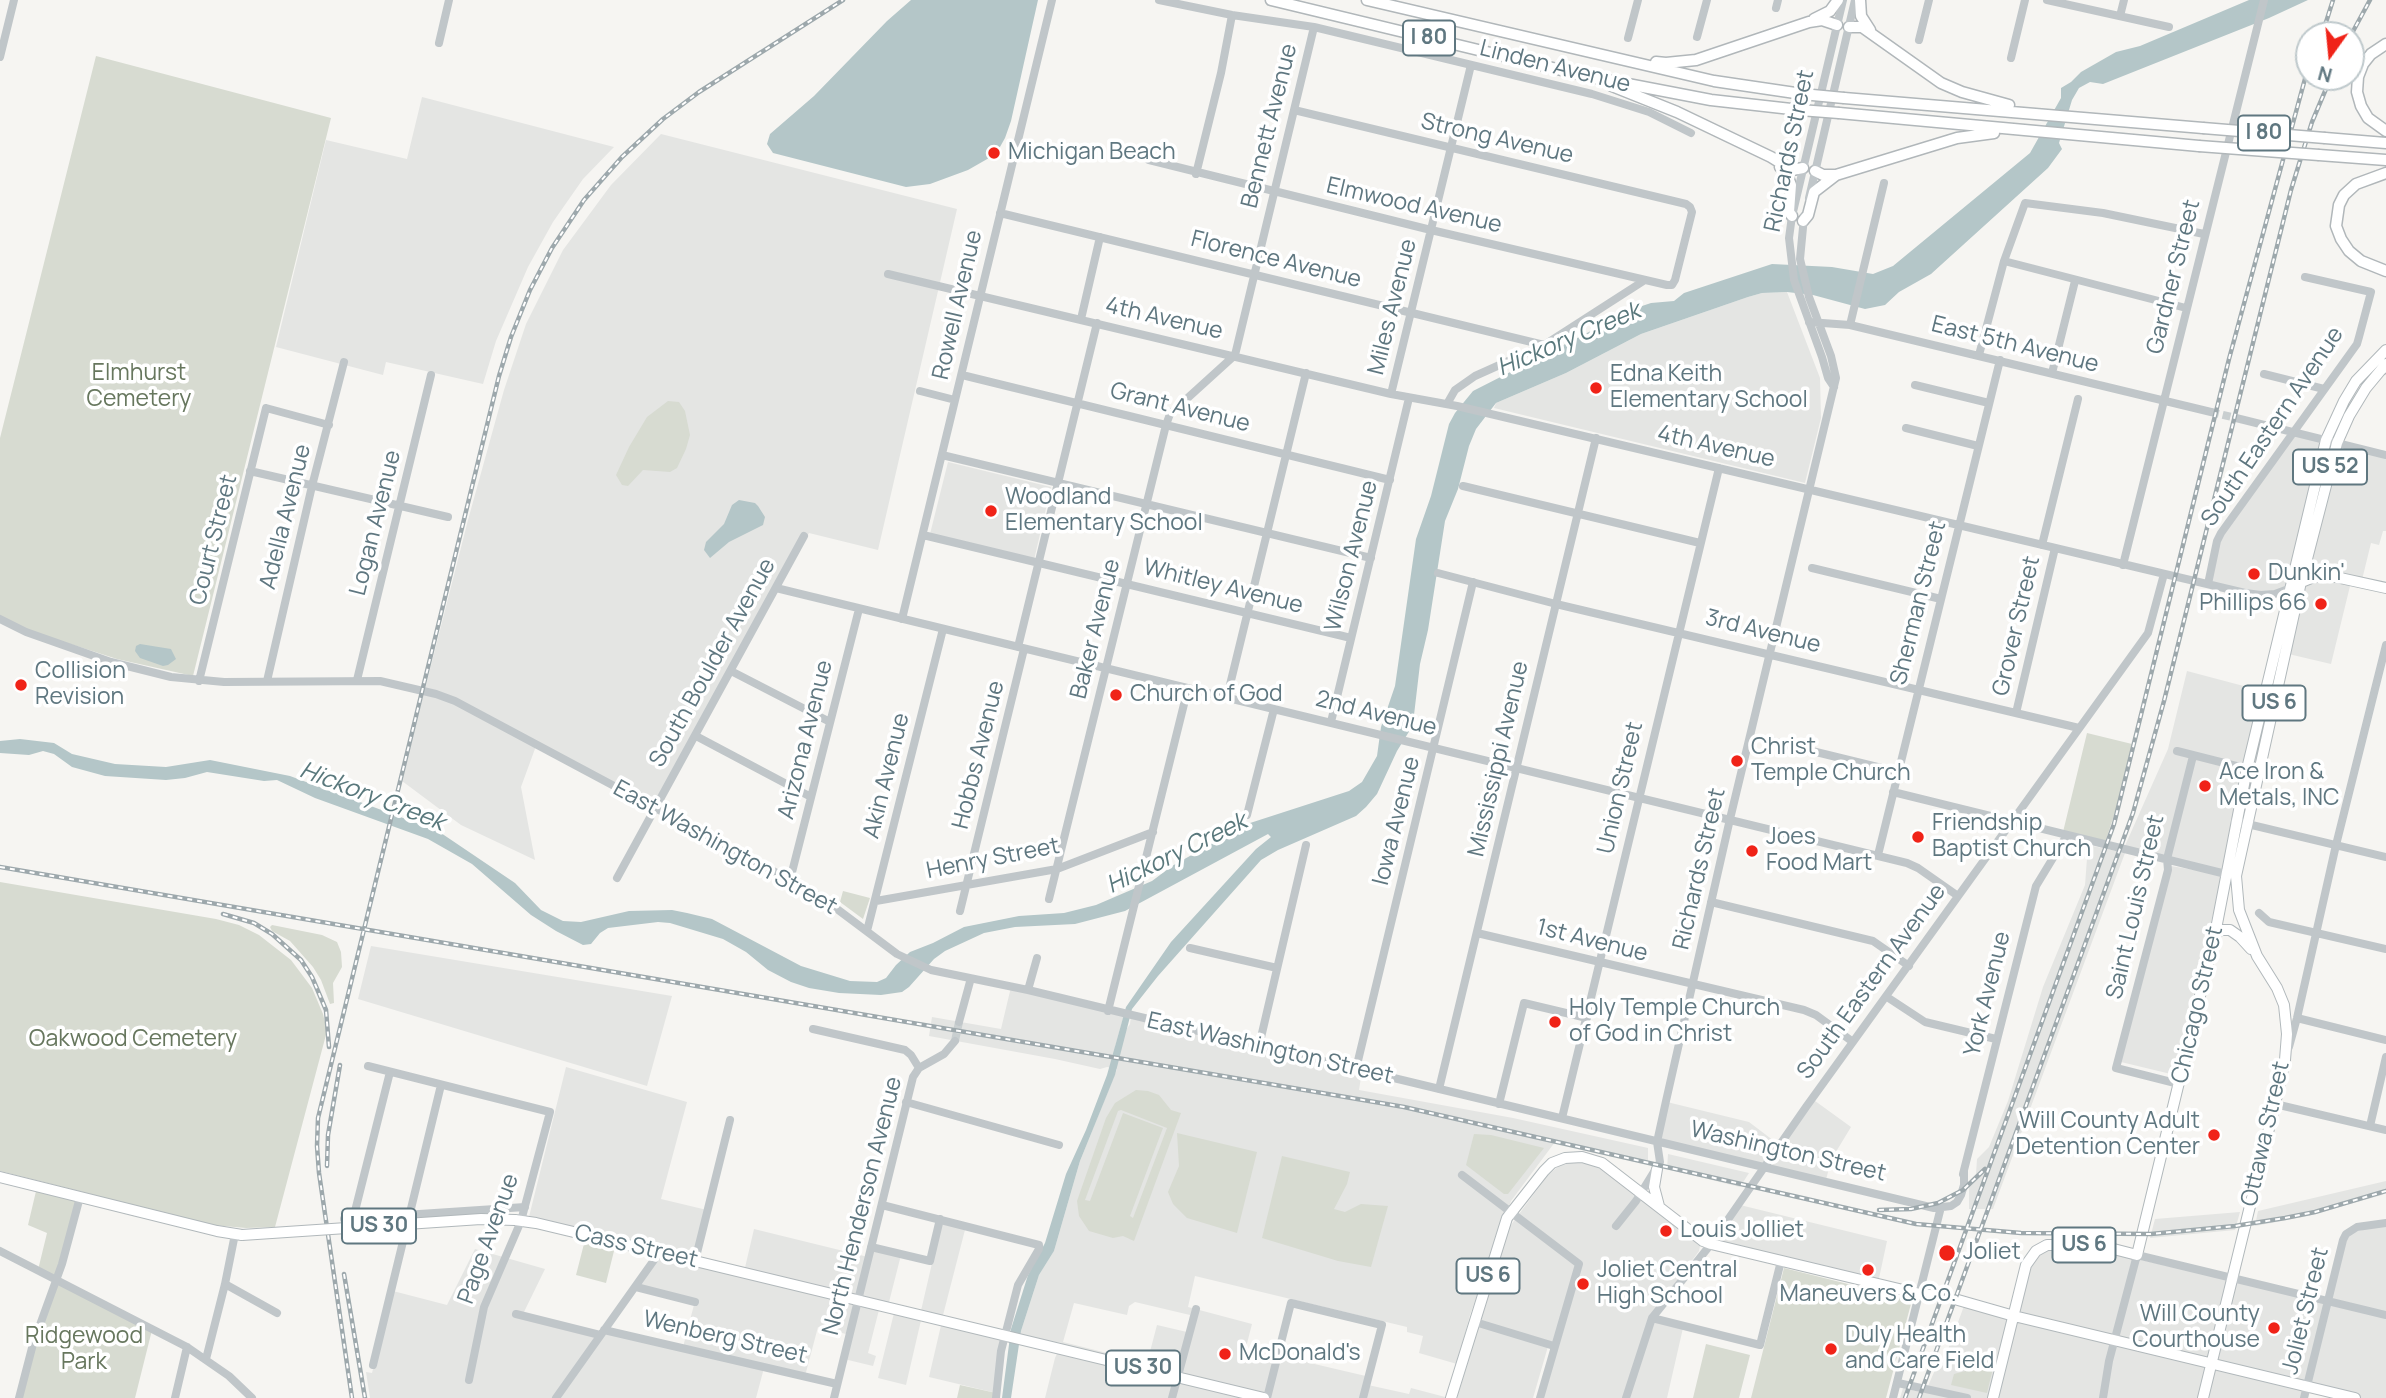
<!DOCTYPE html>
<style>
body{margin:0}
#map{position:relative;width:2386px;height:1398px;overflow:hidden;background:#f6f5f2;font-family:Manrope,sans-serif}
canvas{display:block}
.north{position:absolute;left:2295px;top:21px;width:70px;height:70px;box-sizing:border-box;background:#fff;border:2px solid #bfc9cc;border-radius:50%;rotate:195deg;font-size:19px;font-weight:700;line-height:28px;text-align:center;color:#5f7780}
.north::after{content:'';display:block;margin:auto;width:24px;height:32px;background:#f02318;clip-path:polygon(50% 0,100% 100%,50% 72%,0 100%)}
</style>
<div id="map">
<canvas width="2386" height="1398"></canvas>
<div class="north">N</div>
</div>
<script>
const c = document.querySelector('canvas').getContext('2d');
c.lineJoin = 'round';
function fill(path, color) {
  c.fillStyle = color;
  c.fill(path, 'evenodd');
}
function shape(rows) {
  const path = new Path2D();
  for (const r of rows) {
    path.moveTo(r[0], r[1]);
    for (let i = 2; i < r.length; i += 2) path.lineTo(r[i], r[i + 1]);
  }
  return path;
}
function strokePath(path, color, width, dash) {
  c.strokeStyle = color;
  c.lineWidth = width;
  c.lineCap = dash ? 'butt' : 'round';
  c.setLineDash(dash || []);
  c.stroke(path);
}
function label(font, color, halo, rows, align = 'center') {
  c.font = font + ' Manrope,sans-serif';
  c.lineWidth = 7;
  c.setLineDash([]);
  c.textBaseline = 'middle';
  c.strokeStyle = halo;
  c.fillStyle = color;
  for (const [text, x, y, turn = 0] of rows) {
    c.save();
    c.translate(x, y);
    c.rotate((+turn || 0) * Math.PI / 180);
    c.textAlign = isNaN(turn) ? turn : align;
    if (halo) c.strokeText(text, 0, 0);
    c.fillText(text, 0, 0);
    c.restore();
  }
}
fill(shape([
 [422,97,614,147,583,179,553,222,528,267,496,341,483,384,386,362,383,375,276,347,326,140,407,159],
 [661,134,957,209,878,550,809,533,654,805,425,689,468,520,504,390,526,324,563,250,611,185],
 [1787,292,1820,378,1821,418,1805,483,1494,408,1496,403,1566,373,1641,334,1748,297,1762,293],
 [2293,434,2386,456,2386,531,2383,531,2379,545,2371,543,2361,584,2351,582,2331,664,2280,652,2295,588,2275,595,2208,585,2218,541],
 [948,462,1051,487,1034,560,930,534],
 [2187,671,2270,693,2230,873,2124,848,2168,749],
 [424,692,437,695,536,746,521,787,535,860,461,825,402,781],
 [2088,845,2125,853,1993,1209,1969,1209,1969,1182,1976,1174,1977,1159,1989,1147,2008,1101,2043,987,2085,885],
 [2171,866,2224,875,2209,929,2175,1075,2121,1062],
 [371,946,672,996,647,1086,358,999],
 [1011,987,1124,1015,1115,1047,1130,1024,1131,1016,1362,1071,1359,1090,1513,1118,1648,1148,1648,1163,1555,1142,1511,1201,1470,1315,1457,1364,1419,1353,1423,1336,1407,1332,1407,1327,1195,1276,1188,1307,1252,1324,1244,1355,1274,1362,1276,1355,1370,1377,1368,1385,1409,1394,1411,1388,1449,1398,1045,1398,1055,1358,1062,1343,1020,1337,1021,1331,1039,1275,1054,1251,1080,1161,1117,1069,1107,1067,1100,1069,1055,1059,929,1036,932,1017,1001,1029],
 [1135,1302,1190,1315,1187,1332,1157,1325,1147,1363,1063,1342,1074,1303,1127,1315,1129,1306],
 [566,1067,687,1102,661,1199,707,1210,695,1260,528,1221],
 [1811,1098,1851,1127,1831,1160,1826,1180,1658,1141,1667,1102,1749,1122,1778,1144],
 [1668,1154,1749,1173,1740,1187,1667,1169],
 [1573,1162,1589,1164,1605,1171,1700,1246,1699,1251,1651,1317,1625,1398,1541,1398,1557,1345,1549,1343,1533,1398,1457,1398,1508,1229,1548,1175,1559,1166],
 [2386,1181,2386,1193,2382,1195,2308,1216,2255,1226,2258,1211],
 [1740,1205,1887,1241,1878,1283,1713,1244],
 [2240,1212,2235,1230,2150,1238,2155,1219],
 [942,1220,966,1226,942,1319,922,1316,906,1385,878,1378,895,1309,920,1315],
 [2386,1224,2386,1398,2357,1398,2306,1388,2303,1398,1900,1398,1903,1388,1925,1393,1938,1363,1944,1360,1964,1306,2014,1316,2027,1266,2036,1251,2080,1246,2330,1303,2345,1240,2350,1233],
 [754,1229,868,1257,872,1248,901,1255,888,1306,880,1306,868,1353,876,1356,873,1366,844,1359,850,1335,818,1327,805,1376,683,1347,695,1301,637,1286,660,1253,744,1272],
 [475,1249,545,1269,523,1314,600,1334,604,1331,764,1368,756,1398,370,1398,366,1372,372,1373,393,1291,447,1305],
 [1653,1320,1683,1328,1667,1398,1627,1398],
 [942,1321,1002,1335,996,1393,929,1377]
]), '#e4e5e3');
fill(shape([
 [96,56,331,118,193,676,117,659,27,630,0,617,0,438],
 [668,401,679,402,685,411,690,435,686,449,677,468,670,472,643,470,628,486,622,485,616,475,629,447,647,417],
 [2087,733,2132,744,2117,806,2105,843,2063,832],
 [0,882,216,919,239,925,259,935,291,960,312,988,323,1014,327,1031,275,1227,246,1228,212,1225,0,1171],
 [843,891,870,898,863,919,840,902],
 [272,925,322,935,337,942,341,952,342,967,333,983,334,1003,330,1004,321,980,313,967,290,941,272,931,270,927],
 [1136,1090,1148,1091,1159,1095,1171,1110,1181,1113,1134,1241,1123,1236,1113,1238,1089,1231,1079,1216,1077,1201,1106,1118,1115,1103],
 [1121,1110,1167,1128,1133,1218,1130,1216,1163,1128,1123,1113,1090,1201,1085,1200,1118,1111],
 [1177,1133,1257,1152,1237,1233,1187,1218,1173,1204,1168,1192,1179,1166],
 [1474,1134,1491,1135,1544,1148,1508,1194,1504,1194,1466,1165],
 [1282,1156,1350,1172,1347,1184,1334,1209,1345,1212,1361,1204,1388,1206,1371,1267,1338,1261,1262,1238],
 [37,1187,80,1198,56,1280,38,1270,47,1233,28,1225],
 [586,1236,616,1243,606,1283,576,1275],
 [1784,1268,1912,1300,1886,1398,1751,1398],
 [56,1281,152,1330,135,1398,20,1398],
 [1706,1344,1750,1355,1739,1398,1693,1398],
 [1971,1363,1993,1368,1987,1393,1951,1385,1954,1374,1973,1369],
 [960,1385,996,1393,995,1398,957,1398]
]), '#d7dbd1');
fill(shape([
 [911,0,1038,0,1011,121,1005,138,996,154,968,170,930,184,906,187,773,153,767,144,770,134,814,96,887,21],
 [2249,0,2308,0,2269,18,2103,84,2090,82,2079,88,2072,100,2059,143,2062,149,2048,168,1931,274,1899,292,1885,305,1865,309,1813,295,1787,292,1762,293,1748,297,1641,334,1566,373,1496,403,1476,429,1469,446,1458,489,1445,521,1428,630,1420,664,1414,715,1410,730,1397,751,1377,794,1366,807,1356,816,1278,850,1261,860,1158,976,1132,1009,1115,1075,1080,1161,1054,1251,1039,1275,1021,1331,1011,1398,1002,1398,1011,1329,1028,1275,1045,1243,1066,1174,1086,1130,1107,1075,1126,1007,1171,942,1256,849,1271,837,1268,834,1125,911,1075,924,1015,927,984,933,945,951,934,959,909,987,902,992,881,995,839,993,809,988,791,982,768,970,746,952,723,939,670,923,658,922,608,928,600,933,591,944,583,945,556,931,531,915,472,864,428,839,315,798,277,780,264,781,207,772,185,778,166,780,105,776,72,767,54,754,43,751,29,755,0,753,0,741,20,739,54,743,72,754,115,764,166,767,210,760,290,776,438,831,515,883,541,910,563,921,581,922,629,911,672,910,687,913,712,919,801,966,850,981,877,982,886,978,896,965,910,952,933,943,964,927,1019,916,1064,913,1096,905,1152,881,1172,866,1247,824,1349,791,1362,782,1377,756,1381,727,1395,686,1416,539,1431,496,1449,424,1455,413,1473,391,1636,308,1651,303,1674,301,1684,293,1772,264,1832,267,1873,274,1893,266,2030,153,2061,98,2061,88,2071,82,2081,72,2116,52,2140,46],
 [739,500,755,503,758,506,765,517,763,525,729,542,710,558,704,550,706,542,724,524,732,505],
 [140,644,171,649,176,659,168,665,163,666,140,658,135,651,136,646]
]), '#b4c6c8');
strokePath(shape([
 [2211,412,2236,418],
 [955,1041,959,1022]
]), '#c9cfd0', 8, [8, 4]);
strokePath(shape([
 [1939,1296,1958,1300]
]), '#c9cfd0', 10, [10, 5]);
const major = shape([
 [2297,584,2314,577,2331,576,2386,588],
 [2215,934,2221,930,2230,930,2240,937,2251,949],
 [1657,1169,1654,1187,1659,1206],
 [0,1177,217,1231,242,1235],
 [515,1220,536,1223,695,1261,1264,1398],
 [2137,1255,2215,934,2247,769,2326,440,2344,401,2356,381,2386,350],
 [1958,1300,2014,1316,2355,1398],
 [1451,1398,1507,1218,1544,1171,1552,1163,1565,1158,1582,1157,1602,1163,1703,1241,1711,1244,1920,1294,1939,1296],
 [1993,1398,2026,1265,2036,1251,2047,1245,2082,1245,2102,1246,2137,1255],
 [2203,1398,2275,1104,2285,1060,2287,1034,2284,1005,2277,988,2257,956,2239,910,2236,876,2301,582,2337,443,2349,416,2366,388,2386,364]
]);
const highway = shape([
 [1271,0,1586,76,1711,100,1800,110],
 [1367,0,1714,81,1802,94],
 [1860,0,1861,16,1870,30],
 [1814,19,1830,11,1838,0],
 [1849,27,1862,27,1941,83,1962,92,2009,105],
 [2386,44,2371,54,2363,64,2358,77,2357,92,2361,106,2368,118,2386,131],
 [1656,62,1666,63,1696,60,1809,22,1822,20,1837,25],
 [1612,86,1677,112,1771,157,1792,170,1803,168],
 [1844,98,2203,128],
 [1839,113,2199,146],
 [2325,138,2386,143],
 [2319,155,2386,160],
 [1780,167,1786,172,1791,185,1789,212,1792,216],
 [1815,171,1823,175,1836,175,1957,138,1994,133],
 [2386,173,2356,184,2344,195,2339,205,2336,226,2341,239,2349,251,2361,261,2386,271],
 [1803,221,1808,215,1814,192,1836,175],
 [2382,369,2386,366]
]);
strokePath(major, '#b1b8bb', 12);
strokePath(highway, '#b1b7ba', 13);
strokePath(shape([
 [1159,0,1232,15,1314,27,1592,94,1649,112,1691,133],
 [2047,0,2169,27],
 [1776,8,1778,0],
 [2120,16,2124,0],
 [1697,37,1707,0],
 [1628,38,1638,0],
 [1919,40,1929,0],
 [439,43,449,0],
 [0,57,14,0],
 [2011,58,2025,0],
 [1149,160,1431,230,1667,285,1672,285,1675,280,1692,212,1690,207,1686,204,1294,110],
 [1196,174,1221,73,1232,15],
 [1809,198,1855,0],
 [1000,213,1544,345],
 [2004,261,2186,308],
 [888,274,1391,394,1457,406,2245,593,2261,595,2275,594,2291,588],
 [1081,319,1100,237],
 [1809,322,1850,325,2211,412],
 [1850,325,1884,183],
 [1979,355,2004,261,2025,203,2103,213,2204,234],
 [2052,373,2075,281],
 [2264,374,2324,389],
 [962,375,1390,480],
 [1915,385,1989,403],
 [1834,387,1828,378,1822,357,1794,280,1789,238,1792,216,1843,0],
 [920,391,955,400],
 [1391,394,1471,65],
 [1447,404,1455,390,1475,376,1544,345,1645,280],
 [2236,418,2386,455],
 [1906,428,1978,446],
 [942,455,1371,558],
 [250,471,448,517],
 [1463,486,1700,543],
 [923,535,1351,638],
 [2042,545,2078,399],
 [2123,565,2264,0],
 [1812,568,1941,599],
 [1438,573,1556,604,2079,728],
 [2208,584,2217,541,2221,533,2357,344,2359,337,2371,292,2305,277],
 [776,588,1907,863,1918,868,1958,896],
 [0,619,26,632,111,662,171,677,224,682,380,681,436,694,455,701,790,880,825,900,897,954,931,970,1028,990,1934,1208,1951,1206,1957,1202,1961,1195,1964,1185,1964,1170],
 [902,619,1052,0],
 [1018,647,1097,323],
 [731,671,830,722],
 [357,680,431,375],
 [199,681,266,408,329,425],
 [267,681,312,486,344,362],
 [1227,697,1306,373],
 [2016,713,2055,548],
 [1331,722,1409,398],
 [696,736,811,797],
 [1771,741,1898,772],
 [2177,751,2252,770],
 [1893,792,2230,875],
 [1247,815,1274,709],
 [2235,821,2386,857],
 [1878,855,2000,360],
 [617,878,804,536],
 [790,880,859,609],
 [1049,899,1166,425,1170,414,1235,355,1314,27],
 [876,901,1057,869,1153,832],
 [1711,902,1873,941,1909,966],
 [960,911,1024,649],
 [2259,913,2269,922,2386,949],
 [867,931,943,629],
 [1477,933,1804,1010,1816,1015,1853,1042],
 [1190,948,1277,968],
 [1028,990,1037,958],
 [1887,997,1925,1022,1996,1039],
 [1108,1011,1188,688],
 [2297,1018,2386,1040],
 [959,1022,971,978],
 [813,1029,905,1050,911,1055,919,1068],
 [1259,1046,1306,845],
 [2289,1047,2297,1018,2336,845,2386,645],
 [368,1066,550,1112,521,1221,484,1307,469,1380],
 [1356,1069,1473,582],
 [2179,1084,2116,1068,2168,870,2167,859,2193,756],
 [1439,1089,1596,438],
 [906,1102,1059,1145],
 [1499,1104,1524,1003,1587,1018],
 [2275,1104,2386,1130],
 [1562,1118,1719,468],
 [2370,1126,2386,1057],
 [1963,1174,2036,886,2067,835],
 [1462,1175,1579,1264,1540,1398],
 [882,1205,1039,1245,1039,1249,1018,1285,1001,1351,996,1398],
 [344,1219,525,1207],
 [353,1219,390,1072],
 [1616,1226,1636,1201,1660,1162,1657,1142,1666,1101,1730,819,1836,378,1831,356,1809,297,1800,259,1804,217],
 [871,1247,930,1261,940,1219],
 [0,1251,187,1347,229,1376,252,1398],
 [695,1261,730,1120],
 [225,1284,277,1313],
 [636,1287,695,1302],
 [516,1314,600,1335],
 [1652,1318,1760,1345,1781,1261],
 [1475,1322,1554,1346],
 [604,1330,837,1384],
 [206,1359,225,1284,235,1234],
 [373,1365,441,1085],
 [1898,1383,1967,1398],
 [19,1398,33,1344,62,1264,80,1197],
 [175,1398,187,1347],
 [556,1398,659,1253],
 [834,1398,913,1077,919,1068,944,1054,955,1041],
 [1172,1398,1196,1309],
 [1267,1398,1291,1303,1382,1325,1363,1398],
 [1626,1398,1652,1318,1711,1244,1806,1107,2148,633,2164,574],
 [1893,1398,1941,1207],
 [2103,1398,2109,1361,2137,1255,2386,1315],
 [2304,1398,2343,1240,2346,1234,2357,1227,2386,1223]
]), '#c0c6c9', 8);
strokePath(major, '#fff', 10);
strokePath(highway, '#fff', 10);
const rail = shape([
 [2322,35,2333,0],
 [2351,35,2370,0],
 [0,867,1404,1107,1916,1224,2021,1233,2151,1234,2235,1226,2285,1218,2315,1212,2386,1191],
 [223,914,254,923,272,934,301,960,312,977,326,1010,329,1047],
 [327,1166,328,1135,340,1065],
 [1879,1210,1911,1209,1938,1203,1963,1190,1985,1169],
 [344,1274,365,1398],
 [352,1398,319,1173,317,1146,318,1118,499,376,511,337,530,290,552,248,584,200,622,157,663,119,699,92,843,0],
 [1905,1398,2114,824,2229,359,2309,64],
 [1919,1398,2133,813,2164,701,2291,190,2312,122,2331,77]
]);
strokePath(rail, '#9da8ac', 4.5);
strokePath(rail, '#fff', 2, [5]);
const majorBridge = shape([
 [242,1235,481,1219,515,1220]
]);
const highwayBridge = shape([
 [1802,94,1844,98],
 [1800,110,1839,113],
 [2203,128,2325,138],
 [2199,146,2319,155]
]);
strokePath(majorBridge, '#b1b8bb', 12, []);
strokePath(highwayBridge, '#b1b7ba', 13, []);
strokePath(majorBridge, '#fff', 10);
strokePath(highwayBridge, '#fff', 10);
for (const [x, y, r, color] of [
 [994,153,7,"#f02318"],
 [1596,388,7,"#f02318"],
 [991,511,7,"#f02318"],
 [2254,574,7,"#f02318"],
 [2321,604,7,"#f02318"],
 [21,685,7,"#f02318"],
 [1116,695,7,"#f02318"],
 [1737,761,7,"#f02318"],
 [2205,786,7,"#f02318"],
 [1918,837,7,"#f02318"],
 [1752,851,7,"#f02318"],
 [1555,1022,7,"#f02318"],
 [2214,1135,7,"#f02318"],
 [1666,1231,7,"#f02318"],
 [1947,1253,9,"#f02318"],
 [1868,1270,7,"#f02318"],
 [1583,1284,7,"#f02318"],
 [2274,1328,7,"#f02318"],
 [1831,1349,7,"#f02318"],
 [1225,1354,7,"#f02318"]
]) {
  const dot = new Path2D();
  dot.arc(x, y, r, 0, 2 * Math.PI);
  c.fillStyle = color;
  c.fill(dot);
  strokePath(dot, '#fff', 2.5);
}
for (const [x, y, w] of [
 [1429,38,52],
 [2264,133,52],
 [2330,467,74],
 [2274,703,63],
 [379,1226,74],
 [2084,1245,63],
 [1488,1276,63],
 [1143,1368,74]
]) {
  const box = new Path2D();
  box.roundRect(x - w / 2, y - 17.5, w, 35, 5);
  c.fillStyle = '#fff';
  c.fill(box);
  strokePath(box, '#5f7780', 2);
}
label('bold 21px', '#5f7780', null, [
 ["I 80",1429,38],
 ["I 80",2264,133],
 ["US 52",2330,467],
 ["US 6",2274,703],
 ["US 30",379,1226],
 ["US 6",2084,1245],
 ["US 6",1488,1276],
 ["US 30",1143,1368]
]);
label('23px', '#5f7780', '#fff', [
 ["Linden Avenue",1555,67,14],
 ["Bennett Avenue",1270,126,-76],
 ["Strong Avenue",1497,139,13],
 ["Richards Street",1790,151,-78],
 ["Elmwood Avenue",1414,206,13],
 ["Florence Avenue",1276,260,14],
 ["Gardner Street",2174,277,-76],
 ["Rowell Avenue",958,305,-77],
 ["Miles Avenue",1393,307,-76],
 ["4th Avenue",1164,319,13],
 ["East 5th Avenue",2015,345,14],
 ["Grant Avenue",1180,408,14],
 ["South Eastern Avenue",2273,427,-56],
 ["4th Avenue",1716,447,13],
 ["Adella Avenue",286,517,-76],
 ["Logan Avenue",376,523,-76],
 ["Court Street",214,540,-76],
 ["Wilson Avenue",1352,556,-76],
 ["Whitley Avenue",1223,587,14],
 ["Sherman Street",1919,603,-76],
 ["Grover Street",2017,626,-77],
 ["Baker Avenue",1096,629,-76],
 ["3rd Avenue",1763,632,14],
 ["South Boulder Avenue",713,663,-61],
 ["2nd Avenue",1376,714,14],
 ["Arizona Avenue",806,740,-76],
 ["Hobbs Avenue",979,755,-76],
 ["Mississippi Avenue",1499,759,-77],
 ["Akin Avenue",887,776,-76],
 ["Union Street",1621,788,-77],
 ["Iowa Avenue",1397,821,-76],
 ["East Washington Street",725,848,29],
 ["Henry Street",993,859,-11],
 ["Richards Street",1700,869,-77],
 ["Saint Louis Street",2136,907,-77],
 ["1st Avenue",1592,941,14],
 ["South Eastern Avenue",1872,982,-54],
 ["York Avenue",1988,994,-76],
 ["Chicago Street",2198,1005,-77],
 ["East Washington Street",1270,1049,13],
 ["Ottawa Street",2266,1134,-77],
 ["Washington Street",1788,1152,13],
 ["North Henderson Avenue",863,1206,-76],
 ["Page Avenue",489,1239,-70],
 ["Cass Street",636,1247,13],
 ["Joliet Street",2306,1311,-76],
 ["Wenberg Street",725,1338,13]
]);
label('23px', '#5f7780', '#fff', [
 ["Michigan Beach",1008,153],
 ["Edna Keith",1610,375],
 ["Elementary School",1610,401],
 ["Woodland",1005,498],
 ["Elementary School",1005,524],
 ["Dunkin'",2268,574],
 ["Phillips 66",2307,604,"right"],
 ["Collision",35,672],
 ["Revision",35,698],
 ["Church of God",1130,695],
 ["Christ",1751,748],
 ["Temple Church",1751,774],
 ["Ace Iron &",2219,773],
 ["Metals, INC",2219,799],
 ["Friendship",1932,824],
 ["Baptist Church",1932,850],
 ["Joes",1766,838],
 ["Food Mart",1766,864],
 ["Holy Temple Church",1569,1009],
 ["of God in Christ",1569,1035],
 ["Will County Adult",2200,1122,"right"],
 ["Detention Center",2200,1148,"right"],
 ["Louis Jolliet",1680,1231],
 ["Joliet",1963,1253],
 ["Joliet Central",1597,1271],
 ["High School",1597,1297],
 ["Maneuvers & Co.",1868,1295,"center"],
 ["Will County",2260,1315,"right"],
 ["Courthouse",2260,1341,"right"],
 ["Duly Health",1845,1336],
 ["and Care Field",1845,1362],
 ["McDonald's",1239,1354]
], 'left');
label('23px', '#67775e', '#fff', [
 ["Elmhurst",139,374],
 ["Cemetery",139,400],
 ["Oakwood Cemetery",133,1040],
 ["Ridgewood",84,1337],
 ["Park",84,1363]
]);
label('italic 24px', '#59787c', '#fff', [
 ["Hickory Creek",1569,340,-23],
 ["Hickory Creek",372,797,21],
 ["Hickory Creek",1177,854,-26]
]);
</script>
